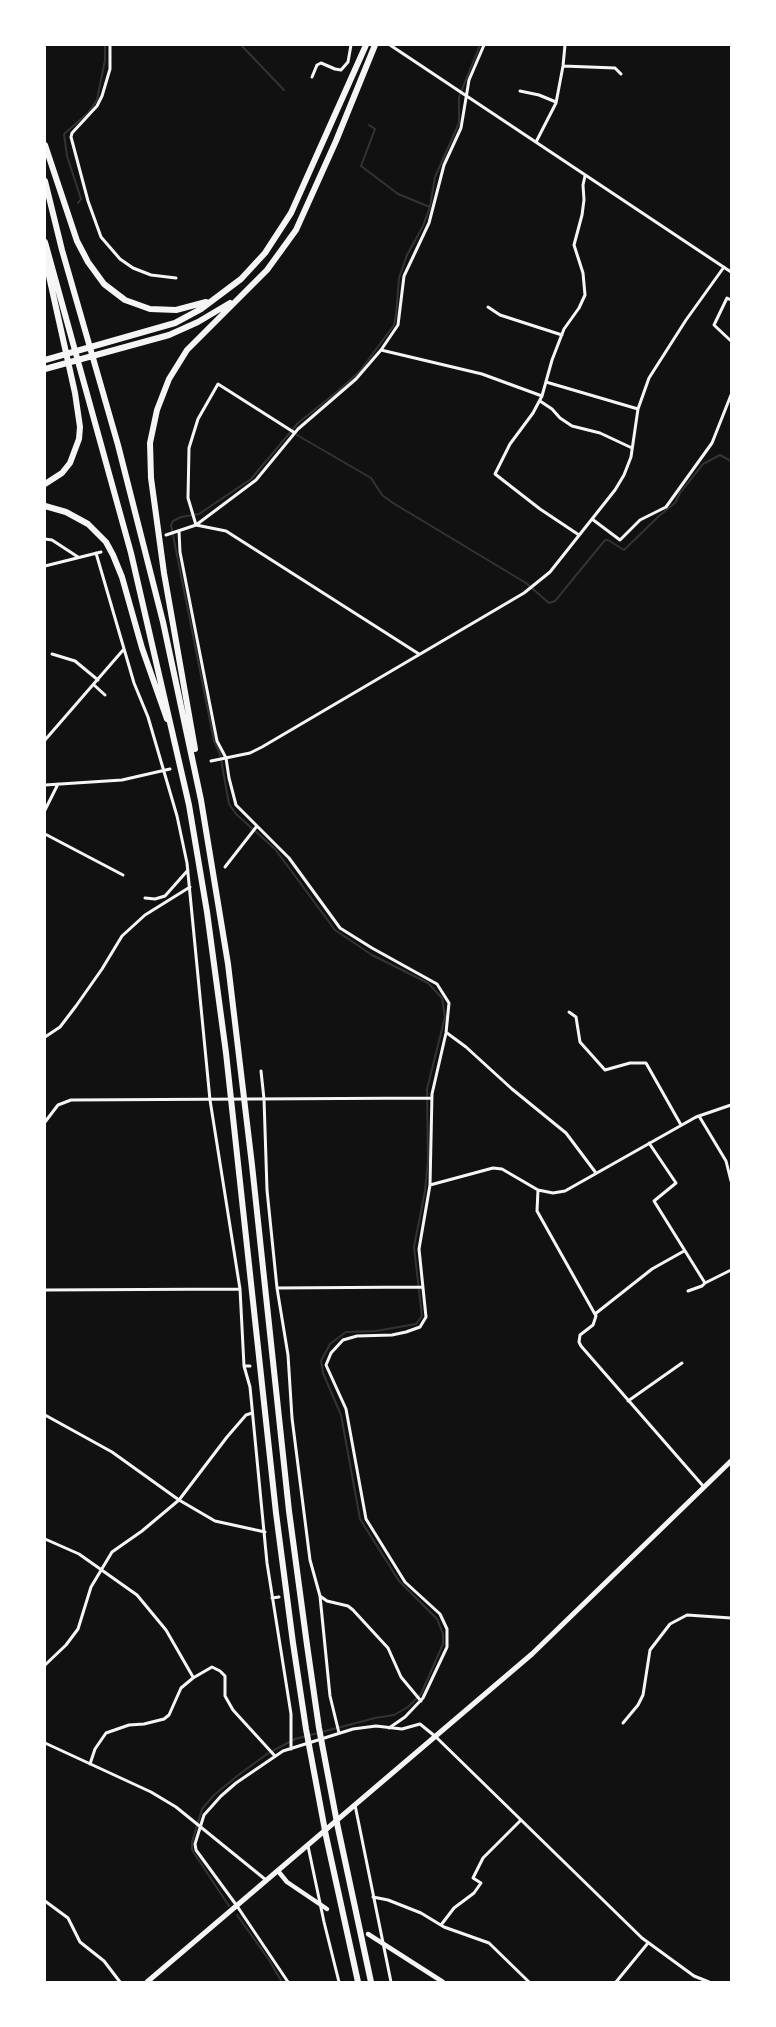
<!DOCTYPE html>
<style>
body{margin:0}
#map{position:relative;width:776px;height:2027px;overflow:hidden;background:#111;font-family:"Source Sans 3",sans-serif}
canvas{display:block}
.frame{position:absolute;inset:0;border:46px solid #fff;pointer-events:none}
</style>
<div id="map">
<canvas width="776" height="2027"></canvas>
<div class="frame"></div>
</div>
<script>
const c = document.querySelector('canvas').getContext('2d');
c.lineJoin = 'round';
function shape(rows) {
  const path = new Path2D();
  for (const r of rows) {
    path.moveTo(r[0], r[1]);
    for (let i = 2; i < r.length; i += 2) path.lineTo(r[i], r[i + 1]);
  }
  return path;
}
function strokePath(path, color, width, dash) {
  c.strokeStyle = color;
  c.lineWidth = width;
  c.lineCap = dash ? 'butt' : 'round';
  c.setLineDash(dash || []);
  c.stroke(path);
}
strokePath(shape([
 [241,45,284,90],
 [369,125,375,129,361,166,398,194,430,207],
 [78,203,81,199,67,156,64,134,88,113,97,100,105,60,105,45],
 [297,435,371,478,382,495,393,503,526,583,549,603,555,601,605,540,608,540,624,550,659,516,675,503,680,493,703,464,720,455,731,461],
 [229,1906,192,1850,192,1842,202,1809,214,1795,241,1773,267,1754,295,1739,375,1718,394,1715,408,1707,421,1694,443,1644,443,1634,437,1619,399,1581,360,1519,341,1415,323,1373,321,1361,330,1344,346,1332,376,1331,416,1324,422,1316,414,1247,425,1191,428,1160,427,1089,445,1017,442,998,428,983,372,955,335,930,275,849,236,814,229,804,220,754,214,741,171,525,173,521,181,517,199,514,251,479,298,423,338,391,360,371,394,325,396,315,399,278,407,255,423,226,430,207,435,177,459,123,459,97,480,45],
 [237,1915,269,1960,282,1982]
]), '#333', 2);
strokePath(shape([
 [110,45,110,69,102,96,97,106,72,133,71,137,88,201,101,237,120,259,133,268,151,275,176,278],
 [390,45,731,272],
 [563,66,615,68,621,74],
 [312,77,317,65,321,63,335,69,341,70,348,62,351,45],
 [520,91,539,95,556,102],
 [536,142,556,103,563,66,565,45],
 [731,300,727,298,714,325,731,341],
 [488,307,500,315,562,335],
 [381,350,482,374,542,396],
 [546,382,638,409],
 [540,401,552,409,560,418,572,426,600,433,632,448],
 [295,433,218,384,198,419,189,448,188,498,196,525,256,480,298,429,356,379,381,350,398,325,404,276,429,223,444,165,461,128,469,80,484,45],
 [592,519,620,540,640,520,666,507,712,443,731,395],
 [179,531,180,552,217,741,226,758,229,778,236,805,289,858,340,928,372,948,437,984,449,1003,446,1033,432,1094,430,1185,419,1249,426,1317,420,1327,406,1332,392,1335,357,1336,343,1340,331,1353,326,1365,346,1409,366,1519,405,1582,440,1614,447,1629,447,1647,423,1698,405,1717,389,1728],
 [166,535,196,525,226,531,419,654],
 [579,535,540,509,495,474,510,444,533,413,542,396,552,360,564,329,579,308,585,295,583,273,574,245,582,215,584,200,583,185,585,176],
 [45,539,52,540,78,557],
 [96,553,134,683,148,717,177,816,187,863,210,1100,240,1289,244,1366,250,1387,267,1563,291,1714,291,1749],
 [45,566,101,552],
 [52,654,75,661,98,680],
 [94,685,105,695],
 [45,740,124,649],
 [211,761,250,753,262,747,524,593,550,572,615,490,624,475,631,457,638,409,649,378,686,320,724,267],
 [45,785,122,780,170,769],
 [45,810,58,784],
 [45,834,123,875],
 [225,867,257,826],
 [145,898,155,899,165,896,188,870],
 [569,1012,576,1017,580,1042,605,1070,630,1063,646,1063,681,1125],
 [447,1033,466,1047,512,1089,566,1133,596,1173],
 [45,1037,60,1027,76,1006,102,969,122,936,145,915,190,887],
 [261,1071,264,1099,267,1190,277,1288,288,1355,292,1418,310,1560,320,1596,330,1696,339,1733],
 [699,1116,726,1161,731,1181],
 [45,1122,58,1105,71,1100,432,1098],
 [649,1143,676,1183,654,1201,705,1283,731,1270],
 [430,1185,493,1168,502,1169,538,1190,553,1193,565,1191,696,1117,731,1105],
 [538,1190,537,1211,596,1316,593,1325,580,1335,579,1342,581,1346,704,1487],
 [277,1288,423,1287],
 [45,1290,240,1289],
 [688,1291,702,1286,705,1283],
 [595,1314,652,1269,684,1251],
 [244,1366,250,1366],
 [628,1401,682,1363],
 [45,1415,112,1452,179,1500,215,1521,265,1532],
 [45,1539,79,1554,137,1595,166,1630,193,1677],
 [320,1596,327,1601,348,1606,353,1610,388,1648,401,1677,421,1701],
 [272,1598,279,1597],
 [45,1665,66,1645,78,1629,91,1587,112,1552,142,1531,179,1500,227,1437,246,1415,252,1413],
 [623,1723,638,1705,643,1695,650,1650,670,1624,687,1615,731,1618],
 [45,1743,151,1792,176,1807,266,1880],
 [90,1764,95,1749,106,1733,129,1725,144,1724,164,1719,169,1715,181,1688,193,1678,212,1667,220,1671,225,1676,225,1696,233,1710,275,1756],
 [355,1805,391,1982],
 [308,1846,324,1922,339,1982],
 [373,1897,388,1900,421,1913,444,1927,489,1943,529,1982],
 [45,1901,68,1918,80,1942,104,1961,120,1982],
 [441,1925,454,1908,474,1893,481,1883,473,1878,483,1858,520,1821],
 [288,1982,237,1906,196,1850,195,1844,204,1815,221,1796,236,1783,283,1751,353,1729,376,1726,402,1729,420,1724,436,1737,642,1938,694,1976,709,1982],
 [616,1982,648,1943]
]), '#f5f5f5', 3);
strokePath(shape([
 [278,1871,287,1882,327,1909],
 [368,1934,443,1982]
]), '#f5f5f5', 4.5);
strokePath(shape([
 [147,1982,532,1654,731,1461]
]), '#f5f5f5', 5);
strokePath(shape([
 [45,145,77,241,88,262,104,284,125,300,150,309,176,310,206,302],
 [45,181,62,250,118,445,163,622,201,800,228,964,252,1165,289,1511,307,1645,319,1728,338,1828,371,1982],
 [45,242,131,553,189,805,207,912,226,1053,276,1513,293,1643,306,1729,326,1836,358,1982],
 [45,258,75,393,80,427,79,439,70,463,62,473,45,484],
 [45,360,175,323,201,309,241,279,265,253,291,213,366,45],
 [45,369,169,335,198,322,230,303],
 [45,506,66,512,88,524,106,542,113,555,122,577,142,648,167,719],
 [195,749,164,573,151,478,150,443,157,410,169,379,187,350,267,270,296,230,336,141,375,45]
]), '#f5f5f5', 6);
</script>
